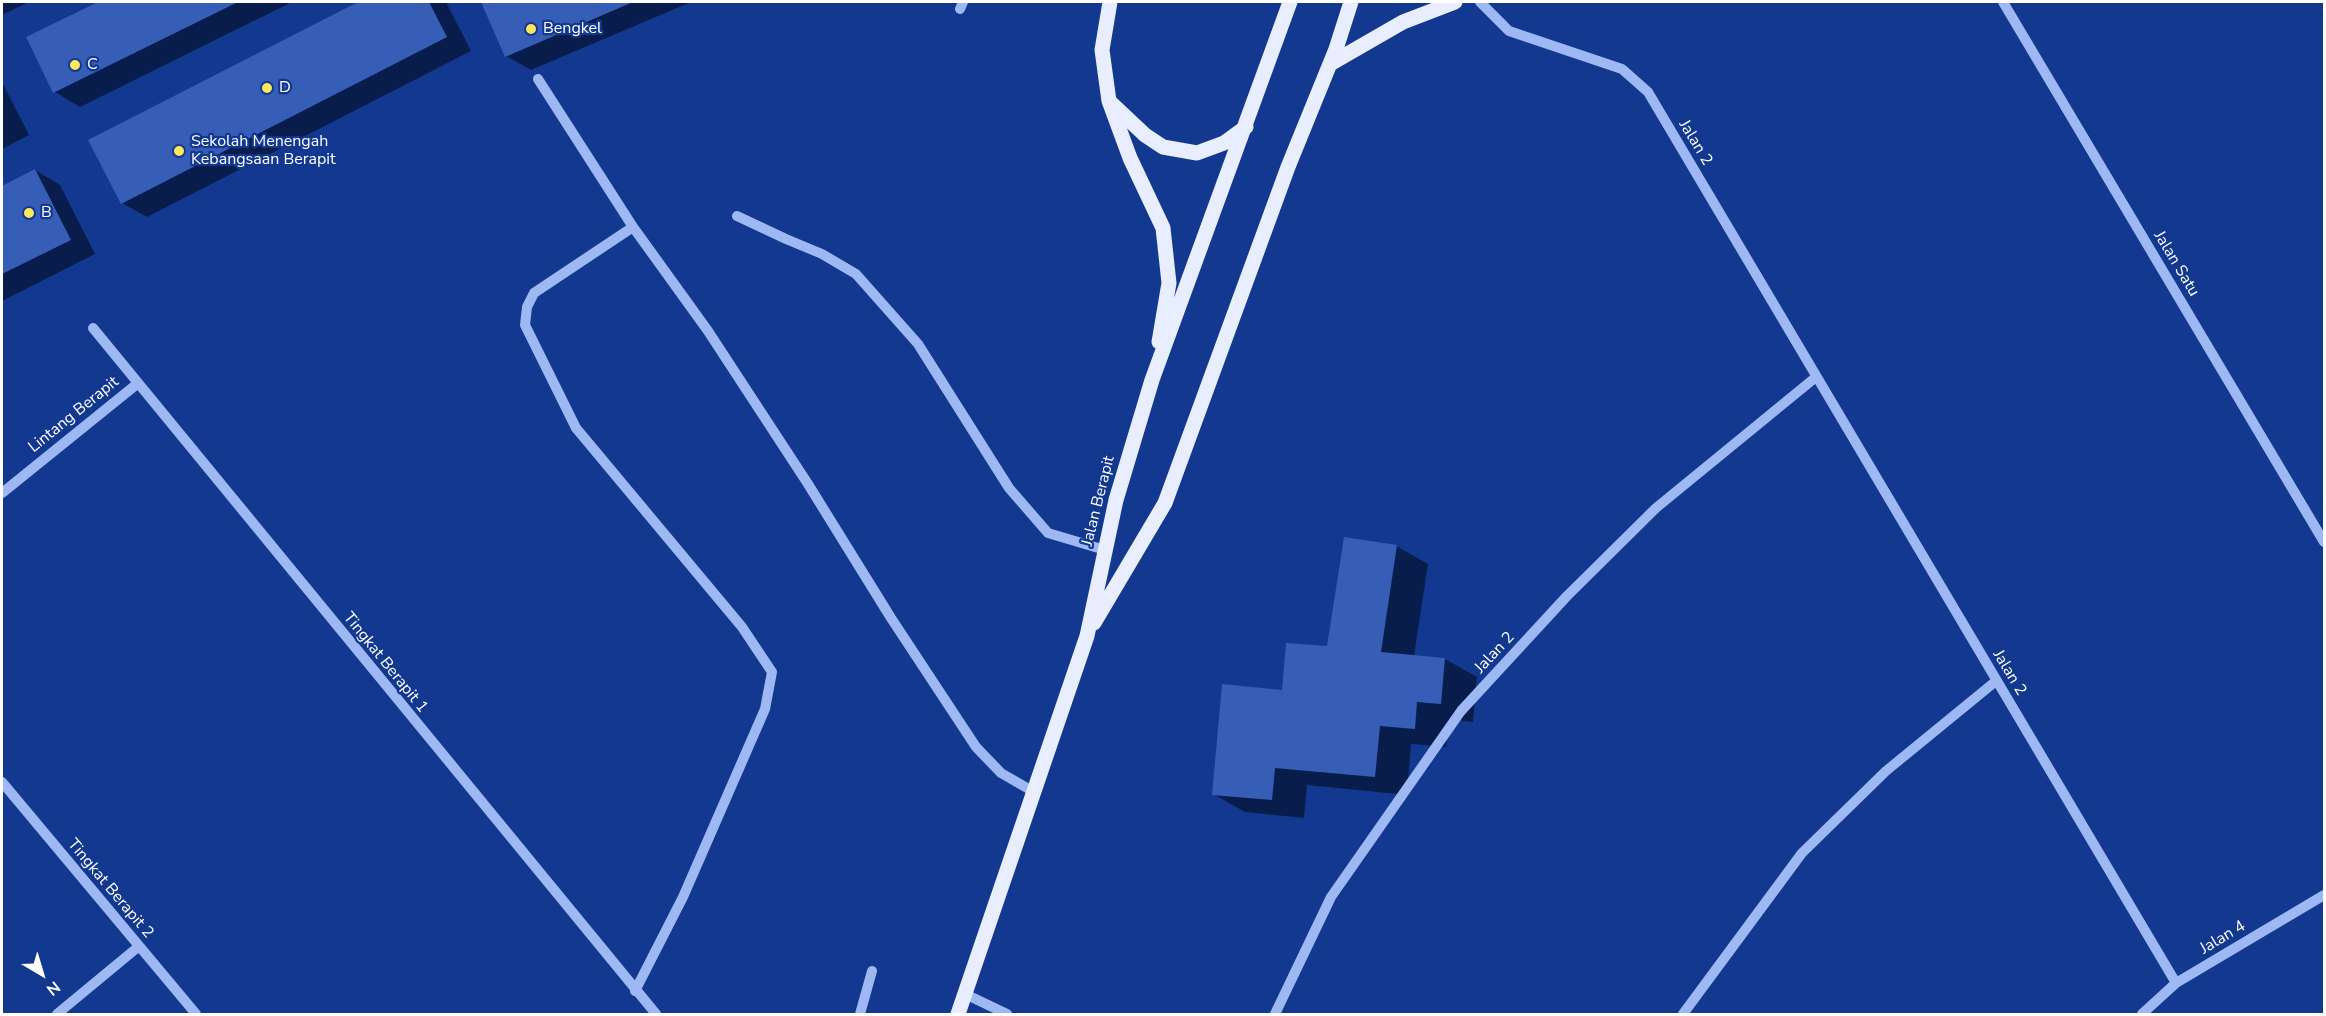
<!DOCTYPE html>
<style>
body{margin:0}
#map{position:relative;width:2326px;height:1016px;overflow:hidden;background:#12388f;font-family:"Nunito Sans",sans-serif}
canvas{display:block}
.frame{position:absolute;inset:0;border:3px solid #fff;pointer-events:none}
.north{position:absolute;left:12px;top:944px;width:60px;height:60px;-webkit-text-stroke:4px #12388f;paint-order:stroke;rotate:142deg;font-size:16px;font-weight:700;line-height:24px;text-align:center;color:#fff}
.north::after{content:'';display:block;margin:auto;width:21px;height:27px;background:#fff;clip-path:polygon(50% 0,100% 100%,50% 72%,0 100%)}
</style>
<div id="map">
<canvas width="2326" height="1016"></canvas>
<div class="frame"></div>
<div class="north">N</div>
</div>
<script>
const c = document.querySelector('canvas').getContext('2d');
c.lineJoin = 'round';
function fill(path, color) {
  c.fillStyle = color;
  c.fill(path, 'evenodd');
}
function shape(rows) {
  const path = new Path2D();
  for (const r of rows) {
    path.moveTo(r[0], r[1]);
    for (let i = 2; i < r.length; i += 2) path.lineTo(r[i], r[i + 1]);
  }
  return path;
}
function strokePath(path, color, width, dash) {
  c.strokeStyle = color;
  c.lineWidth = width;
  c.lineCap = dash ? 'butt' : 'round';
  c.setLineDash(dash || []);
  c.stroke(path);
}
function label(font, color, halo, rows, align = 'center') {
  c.font = font + ' "Nunito Sans",sans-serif';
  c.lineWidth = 4.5;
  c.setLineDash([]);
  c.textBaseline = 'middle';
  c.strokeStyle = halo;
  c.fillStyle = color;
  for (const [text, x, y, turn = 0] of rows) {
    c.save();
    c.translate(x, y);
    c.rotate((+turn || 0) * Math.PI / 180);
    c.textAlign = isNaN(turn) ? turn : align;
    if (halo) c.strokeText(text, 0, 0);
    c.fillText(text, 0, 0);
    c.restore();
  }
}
fill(shape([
 [2,2,29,2,2,15],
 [101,2,292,2,80,107,55,92,28,38],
 [362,2,446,2,471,51,147,217,122,203,90,141],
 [482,2,691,2,531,70,506,56],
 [2,82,29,135,2,149],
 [35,170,60,185,95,254,2,301,2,187],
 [1396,546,1428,564,1414,656,1445,659,1477,677,1473,722,1449,719,1446,747,1411,744,1407,795,1307,785,1304,818,1245,812,1213,794,1283,692,1329,648]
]), '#0007');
fill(shape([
 [98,2,238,2,53,93,26,37],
 [358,2,429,2,447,37,121,204,88,140],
 [481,2,633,2,505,57],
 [35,169,71,240,2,274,2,186],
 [1344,537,1397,545,1381,652,1445,658,1441,704,1417,702,1415,729,1380,726,1375,777,1275,768,1272,800,1212,795,1222,684,1282,690,1286,643,1327,646]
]), '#365eb7');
strokePath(shape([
 [1480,2,1509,31,1622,69,1648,92,2176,983],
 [2003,2,2324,542],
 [960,9,963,2],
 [538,79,633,227,534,293,527,307,525,325,576,428,742,627,772,672,765,709,683,897,635,991],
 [737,216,786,239,822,254,856,274,918,344,1009,488,1048,533,1105,550],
 [633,227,708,331,808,484,891,618,976,747,1001,773,1034,792],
 [93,328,656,1014],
 [2,493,137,384],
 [2,782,196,1014],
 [965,994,1007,1014],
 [57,1014,138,947],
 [860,1014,872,971],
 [1275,1014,1331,897,1461,711,1567,596,1656,508,1816,377],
 [1683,1014,1802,853,1886,771,1996,681],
 [2142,1014,2176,983,2324,895]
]), '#9db8f2', 10);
strokePath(shape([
 [1110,2,1102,50,1109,101,1130,158,1163,228,1169,283,1159,342],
 [1330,64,1403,22,1455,2],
 [1111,103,1145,135,1163,147,1197,153,1224,143,1246,127],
 [1094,623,1165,503,1288,167,1336,49,1351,2],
 [958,1014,1087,636,1116,500,1152,380,1290,2]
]), '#e8edff', 15);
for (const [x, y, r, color] of [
 [531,29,6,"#ffe65e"],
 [75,65,6,"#ffe65e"],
 [267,88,6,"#ffe65e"],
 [179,151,6,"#ffe65e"],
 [29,213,6,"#ffe65e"]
]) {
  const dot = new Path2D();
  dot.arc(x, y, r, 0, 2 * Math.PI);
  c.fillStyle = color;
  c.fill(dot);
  strokePath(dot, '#12388f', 2);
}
label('16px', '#fff', '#12388f', [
 ["Bengkel",543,29],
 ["C",87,65],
 ["D",279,88],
 ["Sekolah Menengah",191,142],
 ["Kebangsaan Berapit",191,160],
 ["B",41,213]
], 'left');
label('16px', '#fff', '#12388f', [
 ["Jalan 2",1695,143,59],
 ["Jalan Satu",2176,264,59],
 ["Lintang Berapit",74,415,-39],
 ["Jalan Berapit",1099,501,-76],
 ["Jalan 2",1495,653,-47],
 ["Tingkat Berapit 1",385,663,51],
 ["Jalan 2",2009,673,59],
 ["Tingkat Berapit 2",110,889,50],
 ["Jalan 4",2223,938,-31]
]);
</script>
